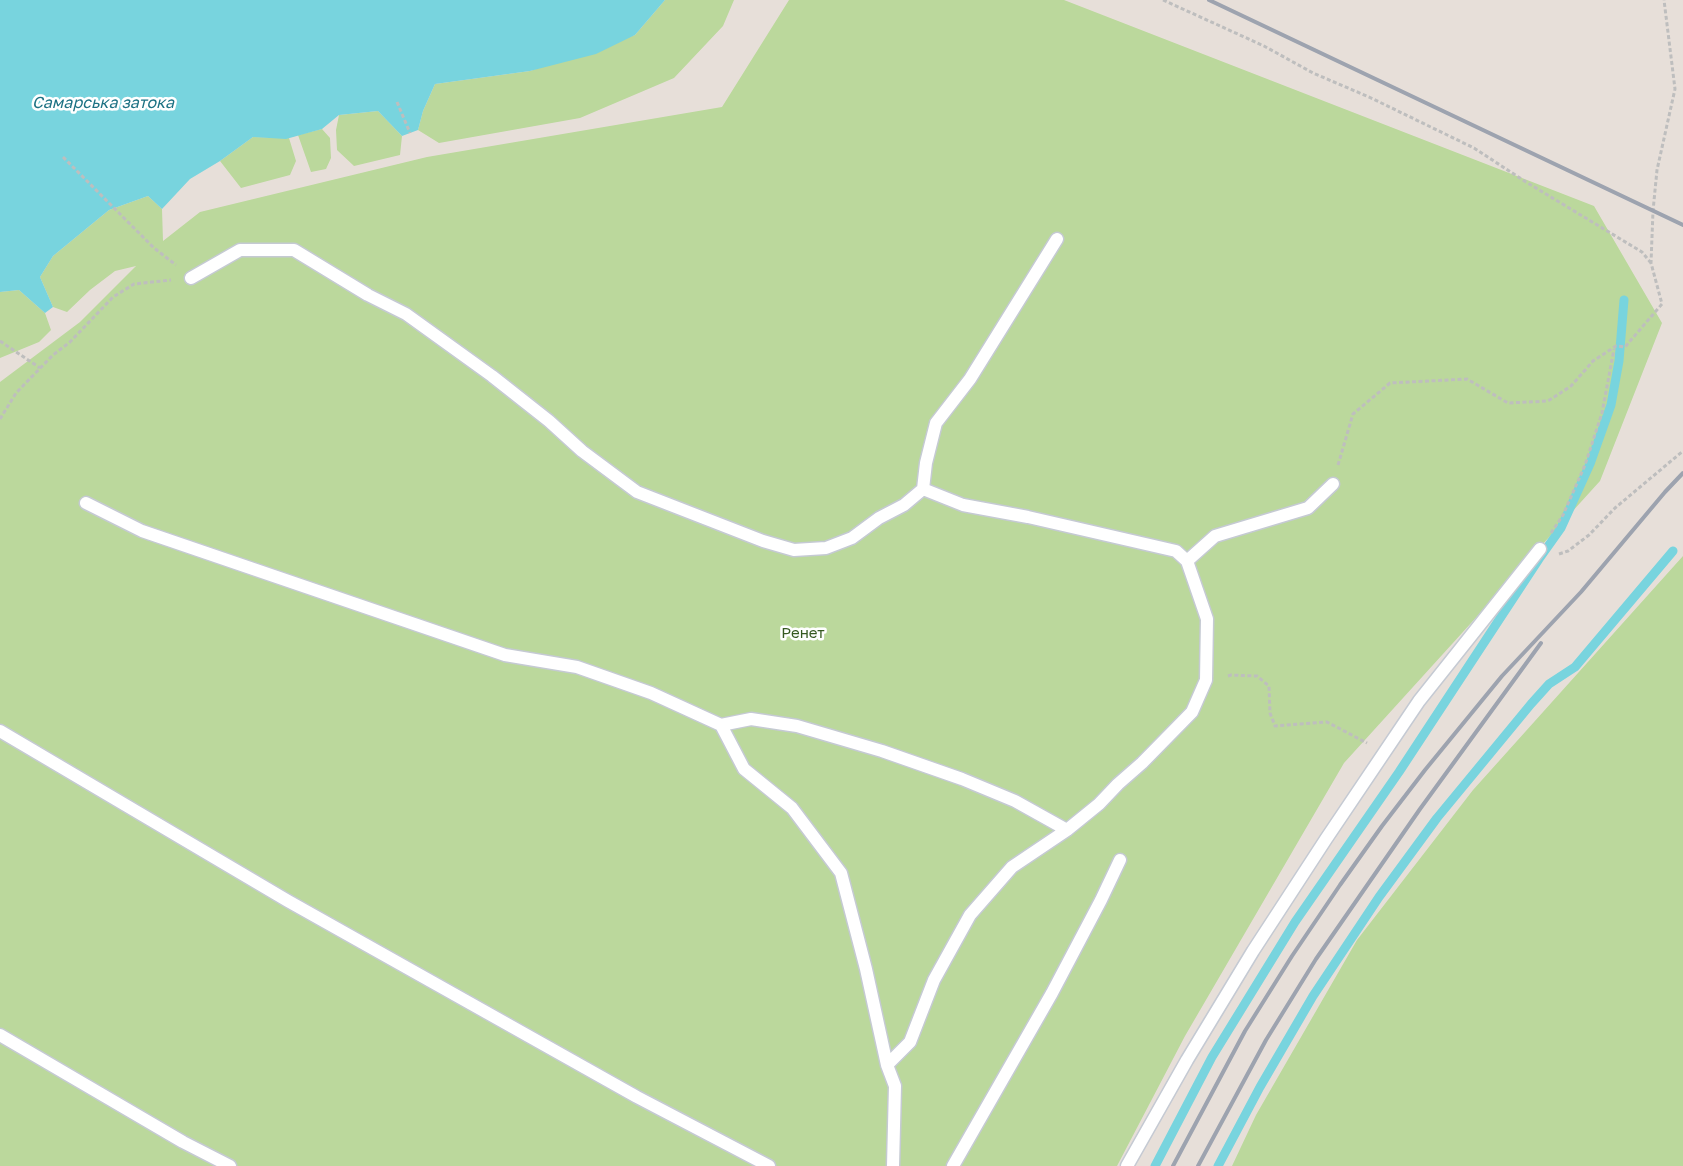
<!DOCTYPE html>
<meta charset="utf-8">
<style>
body{margin:0}
canvas{display:block;background:#e7dfd9}
</style>
<canvas width="1683" height="1166"></canvas>
<script>
const c = document.querySelector('canvas').getContext('2d');
c.lineJoin = 'round';
function fill(path, color) {
  c.fillStyle = color;
  c.fill(path, 'evenodd');
}
function shape(rows) {
  const path = new Path2D();
  for (const r of rows) {
    path.moveTo(r[0], r[1]);
    for (let i = 2; i < r.length; i += 2) path.lineTo(r[i], r[i + 1]);
  }
  return path;
}
function strokePath(path, color, width, dash) {
  c.strokeStyle = color;
  c.lineWidth = width;
  c.lineCap = dash ? 'butt' : 'round';
  c.setLineDash(dash || []);
  c.stroke(path);
}
function label(font, color, halo, rows, align = 'center') {
  c.font = font + ' "Golos Text",sans-serif';
  c.lineWidth = 5;
  c.setLineDash([]);
  c.textBaseline = 'middle';
  c.strokeStyle = halo;
  c.fillStyle = color;
  for (const [text, x, y, turn = 0] of rows) {
    c.save();
    c.translate(x, y);
    c.rotate((+turn || 0) * Math.PI / 180);
    c.textAlign = isNaN(turn) ? turn : align;
    if (halo) c.strokeText(text, 0, 0);
    c.fillText(text, 0, 0);
    c.restore();
  }
}
fill(shape([
 [665,0,734,0,723,26,674,78,580,118,439,143,418,130,423,111,435,84,530,71,635,35],
 [789,0,1064,0,1594,206,1662,323,1600,481,1344,763,1185,1036,1117,1166,0,1166,0,382,80,322,136,266,115,271,90,290,67,312,53,307,40,277,53,256,109,210,148,196,162,209,163,241,200,212,427,157,722,107],
 [378,111,402,136,400,155,354,166,337,150,336,130,339,115],
 [322,129,330,138,331,158,326,169,311,172,298,135],
 [253,137,289,138,296,161,290,175,241,188,220,161],
 [19,290,45,313,51,330,39,342,0,358,0,292],
 [1683,556,1683,1166,1232,1166,1256,1115,1357,940,1473,790]
]), '#bbd89c');
fill(shape([
 [0,0,665,0,635,35,596,54,530,71,435,84,423,111,418,130,402,136,378,111,339,115,322,129,286,139,253,137,220,161,190,179,162,209,148,196,109,210,53,256,40,277,53,307,45,313,19,290,0,292]
]), '#78d4de');
strokePath(shape([
 [1155,1166,1212,1057,1295,922,1399,772,1539,559,1561,528,1590,464,1611,405,1619,361,1624,300],
 [1218,1166,1260,1087,1313,996,1379,897,1437,818,1531,704,1549,684,1575,667,1673,551]
]), '#78d4de', 9);
const lane = shape([
 [191,278,240,250,294,250,368,295,406,314,492,376,549,421,582,451,637,492,763,541,794,550,826,548,852,538,879,518,904,505,923,489,926,463,936,423,970,379,1057,239],
 [86,503,142,531,505,655,577,667,651,693,721,725,744,769,792,808,841,873,866,969,887,1065,895,1086,893,1166],
 [1187,561,1215,536,1308,508,1333,484],
 [721,725,751,719,797,726,882,751,962,779,1015,801,1067,830],
 [0,731,288,901,637,1097,769,1166],
 [0,1035,183,1142,230,1166],
 [887,1065,910,1042,934,980,970,915,1012,867,1067,830,1099,804,1118,784,1142,763,1192,712,1206,680,1207,619,1187,561,1176,551,1028,517,963,505,923,489],
 [953,1166,1052,993,1101,900,1120,860],
 [1127,1166,1187,1060,1253,951,1326,839,1419,701,1540,549]
]);
strokePath(lane, '#c5cad3', 15);
strokePath(shape([
 [1163,0,1264,46,1313,73,1369,97,1474,148,1526,182,1642,252,1651,263],
 [397,102,410,133],
 [63,157,154,248,176,265],
 [0,341,40,368],
 [0,419,16,393,53,355,70,342,113,297,134,284,171,280],
 [1338,465,1353,414,1390,383,1467,379,1508,403,1548,401,1571,386,1593,361,1616,346,1625,347,1662,304,1651,263,1653,211,1657,170,1675,89,1664,0],
 [1551,533,1563,515,1585,465,1602,413,1614,349],
 [1559,554,1568,551,1589,535,1615,508,1683,451],
 [1228,676,1231,675,1257,676,1269,686,1270,713,1275,726,1327,722,1367,743]
]), '#bebebe', 3, [4, 2.5]);
strokePath(lane, '#fff', 12);
strokePath(shape([
 [1209,0,1683,225],
 [1173,1166,1245,1031,1292,956,1340,885,1382,826,1425,770,1502,676,1581,592,1665,492,1683,473],
 [1198,1166,1266,1040,1316,959,1420,809,1541,643]
]), '#9da3af', 4);
label('15px', '#365921', '#fff', [
 ["Ренет",803,633]
]);
label('italic 16px', '#1d7284', '#fff', [
 ["Самарська затока",103,103]
]);
</script>
